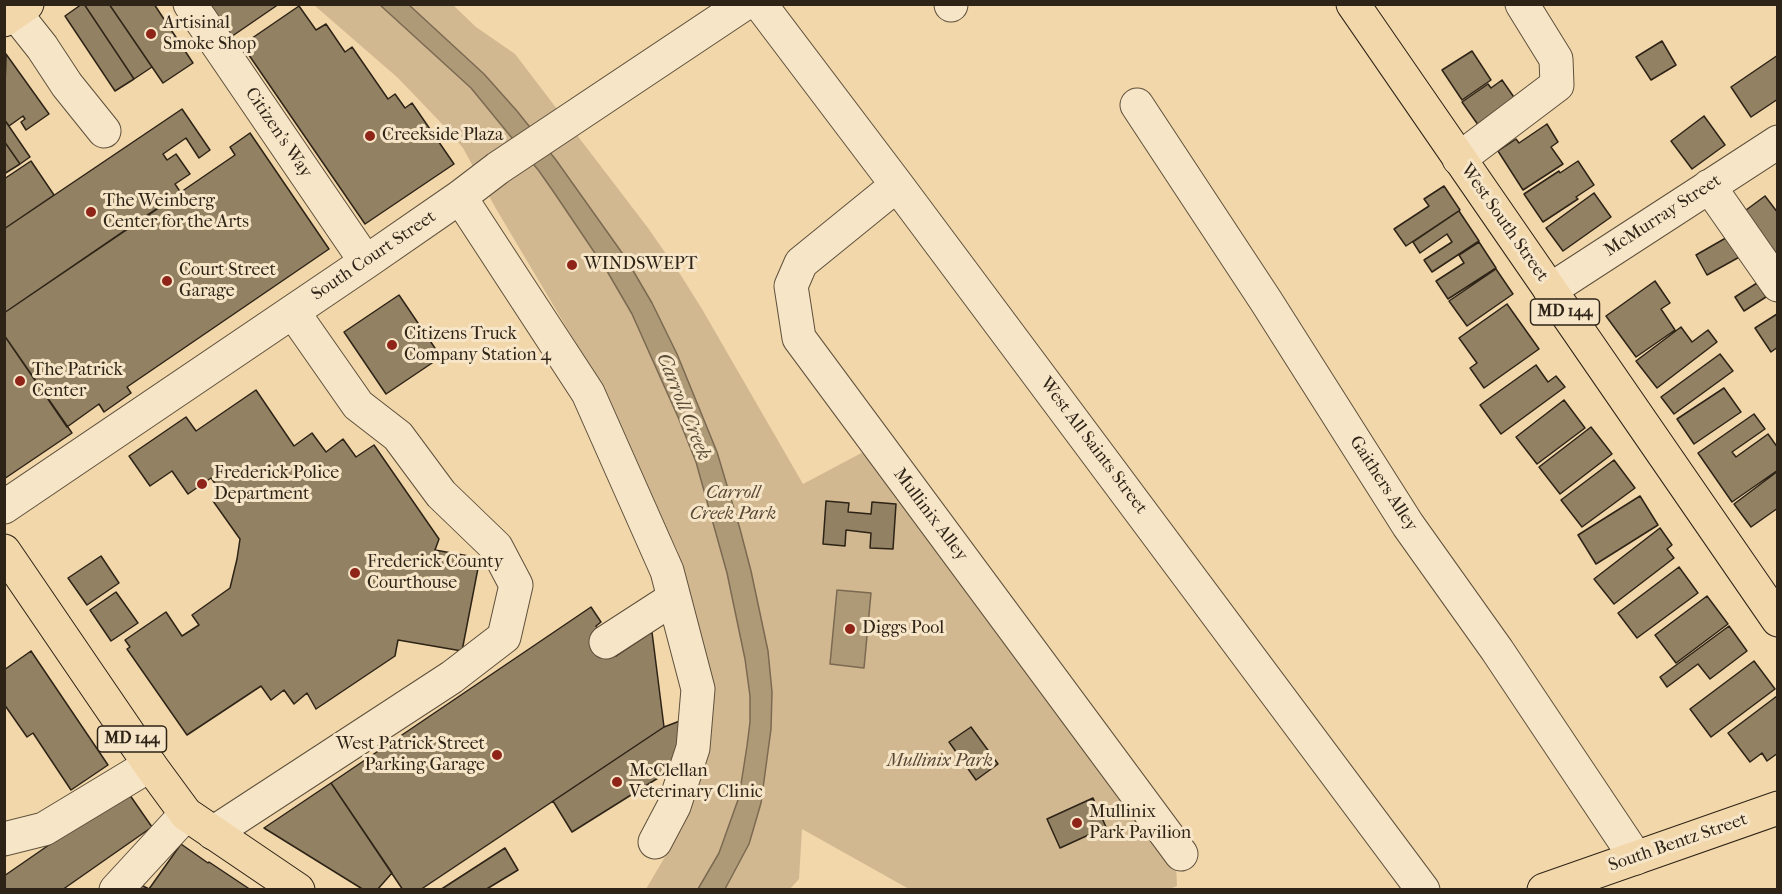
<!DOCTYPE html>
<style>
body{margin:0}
#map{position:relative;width:1782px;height:894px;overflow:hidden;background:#f2d7aa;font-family:"IM FELL French Canon",serif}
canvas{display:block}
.frame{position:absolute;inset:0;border:6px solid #2d2316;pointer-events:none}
</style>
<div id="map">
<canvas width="1782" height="894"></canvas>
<div class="frame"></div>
</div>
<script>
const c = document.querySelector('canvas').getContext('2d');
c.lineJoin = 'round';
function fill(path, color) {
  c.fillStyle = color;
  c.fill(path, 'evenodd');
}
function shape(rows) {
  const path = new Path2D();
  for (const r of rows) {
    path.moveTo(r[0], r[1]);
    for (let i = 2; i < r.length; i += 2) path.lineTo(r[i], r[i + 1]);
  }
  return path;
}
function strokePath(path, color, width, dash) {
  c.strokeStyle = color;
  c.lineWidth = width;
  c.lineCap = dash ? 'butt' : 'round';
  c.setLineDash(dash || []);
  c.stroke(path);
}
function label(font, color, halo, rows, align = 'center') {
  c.font = font + ' "IM FELL French Canon",serif';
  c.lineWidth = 6;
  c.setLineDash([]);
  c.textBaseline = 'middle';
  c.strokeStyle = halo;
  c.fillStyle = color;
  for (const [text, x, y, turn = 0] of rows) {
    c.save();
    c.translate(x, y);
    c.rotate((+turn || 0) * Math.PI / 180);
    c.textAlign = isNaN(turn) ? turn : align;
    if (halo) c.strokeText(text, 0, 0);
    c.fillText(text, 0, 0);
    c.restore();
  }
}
fill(shape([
 [314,5,453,5,476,27,515,54,648,228,680,274,702,309,803,484,867,450,1176,862,1177,886,1167,890,909,889,802,829,799,879,790,889,646,889,682,828,711,711,697,628,678,552,590,367,495,207,463,148,444,126,398,78]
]), '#d1b891');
const water = shape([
 [408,4,484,74,517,111,556,160,625,257,652,303,677,354,717,452,740,529,751,571,768,651,772,692,771,729,761,803,749,844,725,889,698,889,719,853,739,797,747,746,750,722,750,696,745,659,727,573,696,462,678,417,632,314,607,271,553,191,539,171,471,88,380,5,408,4],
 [837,590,871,593,864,668,830,664,837,590]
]);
fill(water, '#af9a78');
strokePath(water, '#7b6a51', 1.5);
const building = shape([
 [82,4,84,4,134,79,115,91,65,16,82,4],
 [84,4,109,4,152,67,134,79,84,4],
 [109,4,154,4,193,63,163,83,109,4],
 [205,4,279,4,228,39,205,4],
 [299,6,316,30,326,24,345,52,352,47,388,99,395,94,405,108,412,103,454,164,365,224,242,45,299,6],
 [1662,41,1676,65,1651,80,1636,57,1662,41],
 [1472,51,1491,80,1462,100,1442,70,1472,51],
 [6,54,49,114,26,130,21,122,25,119,23,116,9,126,4,119,6,54],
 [1778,55,1778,99,1751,117,1731,87,1778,55],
 [1502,80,1518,103,1481,129,1462,102,1488,84,1491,88,1502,80],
 [182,109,210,150,199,158,186,138,163,154,167,160,176,154,190,174,175,184,181,193,4,313,4,229,182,109],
 [1704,116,1725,145,1692,169,1671,141,1704,116],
 [4,119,30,157,20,164,4,141,4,119],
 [1547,124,1558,142,1551,147,1563,164,1523,190,1498,151,1516,139,1519,143,1547,124],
 [250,133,329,249,127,387,131,393,104,412,99,404,67,427,4,335,4,313,235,155,230,147,250,133],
 [4,141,20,164,4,174,4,141],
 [31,161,54,195,4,229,4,179,31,161],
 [1578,161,1594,185,1576,197,1578,199,1543,222,1524,194,1559,171,1560,173,1578,161],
 [1444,186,1460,210,1406,246,1394,229,1429,206,1424,199,1444,186],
 [1594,193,1611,217,1563,251,1546,228,1594,193],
 [1765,196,1778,213,1778,252,1769,258,1738,216,1765,196],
 [1459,211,1479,241,1432,272,1424,260,1452,242,1447,234,1420,253,1413,242,1459,211],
 [1731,235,1743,255,1707,275,1696,255,1731,235],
 [1479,242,1496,268,1448,299,1436,281,1464,263,1459,255,1479,242],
 [1496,269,1513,294,1467,326,1449,301,1496,269],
 [1655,281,1670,303,1661,309,1675,330,1636,357,1606,316,1655,281],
 [1757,283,1766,297,1744,311,1735,297,1757,283],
 [399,295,441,357,386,394,344,332,399,295],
 [1507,304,1539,349,1484,388,1470,368,1477,363,1459,338,1507,304],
 [1777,314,1778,347,1771,352,1755,328,1777,314],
 [1681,327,1692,342,1708,330,1717,342,1657,388,1636,361,1681,327],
 [4,335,72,433,4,479,4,335],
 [1720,354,1733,371,1674,414,1661,397,1720,354],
 [1536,365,1548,382,1556,376,1565,387,1501,434,1480,405,1536,365],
 [1724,388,1741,412,1694,444,1677,419,1724,388],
 [256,390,294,446,312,433,326,452,343,439,356,457,374,445,439,539,435,550,480,558,462,651,398,640,395,656,316,709,307,693,294,704,284,690,271,700,261,686,187,735,127,649,130,647,125,640,166,612,182,636,199,625,192,615,230,588,237,559,240,539,213,501,222,493,211,478,188,494,172,471,150,486,129,456,186,417,196,431,256,390],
 [1564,400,1585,428,1537,464,1516,437,1564,400],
 [1754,414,1765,429,1732,452,1736,457,1768,434,1778,448,1778,470,1732,502,1698,453,1754,414],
 [1591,427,1612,454,1560,494,1539,467,1591,427],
 [1614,460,1635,488,1582,527,1561,500,1614,460],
 [1778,471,1778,508,1751,527,1734,504,1778,471],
 [1640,496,1658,525,1596,564,1578,535,1640,496],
 [826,501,849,503,848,512,871,514,872,502,896,504,893,549,870,548,871,533,846,530,845,546,823,544,826,501],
 [1660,528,1672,545,1667,549,1674,558,1614,604,1594,579,1660,528],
 [101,556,119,583,87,605,68,578,101,556],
 [1679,567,1698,593,1637,638,1618,613,1679,567],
 [116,592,138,623,111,641,90,610,116,592],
 [1707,596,1728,624,1676,663,1655,635,1707,596],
 [591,607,601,622,596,626,616,656,652,632,664,727,420,890,403,890,331,783,591,607],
 [1729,626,1747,651,1710,679,1698,664,1667,687,1660,677,1729,626],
 [31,651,108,765,71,790,33,733,27,737,4,704,4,670,31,651],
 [1754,661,1775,689,1711,737,1690,709,1754,661],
 [1777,696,1778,753,1767,761,1762,753,1750,762,1728,733,1777,696],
 [685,719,682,763,572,832,553,801,664,727,685,719],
 [971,727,998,764,976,780,949,742,971,727],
 [331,783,392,873,377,890,364,890,264,828,331,783],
 [127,791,152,827,62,890,4,890,4,876,127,791],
 [1093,798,1106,827,1060,848,1047,819,1093,798],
 [181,844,208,863,209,862,251,890,139,890,141,885,149,889,181,844],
 [505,848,518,870,485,890,440,890,505,848]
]);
fill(building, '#938163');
strokePath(building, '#2d2316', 1.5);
const minor = shape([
 [190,4,366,262],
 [760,4,897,185,1423,890],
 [951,4,951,5],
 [15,13,42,47,67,85,104,131],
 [1137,105,1266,301,1408,525,1497,650,1636,858],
 [1459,159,1557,85,1556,59,1522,4],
 [897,185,801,263,791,286,799,338,1181,854],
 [1709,186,1778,285],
 [460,197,588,393,667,571,698,689,693,748,674,806,655,842],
 [1550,290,1778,142],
 [4,507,366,262,460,197,498,168,744,4],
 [606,642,674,598],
 [213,833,452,677,504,637,516,585,496,547,441,494,398,436,358,405,293,312],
 [4,839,44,829,150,765],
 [116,890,186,814]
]);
const major = shape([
 [1353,4,1778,620],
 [4,20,27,4],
 [4,551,150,765,186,814,298,890],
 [1544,890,1778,808]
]);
strokePath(minor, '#5e503b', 35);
strokePath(major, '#2d2316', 35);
strokePath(minor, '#f7e5c8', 33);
strokePath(major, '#f2d7aa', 33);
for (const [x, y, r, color] of [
 [151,34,6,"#8f2418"],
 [370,136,6,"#8f2418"],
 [91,212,6,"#8f2418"],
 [572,265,6,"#8f2418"],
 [167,281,6,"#8f2418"],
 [392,345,6,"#8f2418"],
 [20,381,6,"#8f2418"],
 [202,484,6,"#8f2418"],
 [355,573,6,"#8f2418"],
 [850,629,6,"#8f2418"],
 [497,755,6,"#8f2418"],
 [617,782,6,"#8f2418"],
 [1077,823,6,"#8f2418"]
]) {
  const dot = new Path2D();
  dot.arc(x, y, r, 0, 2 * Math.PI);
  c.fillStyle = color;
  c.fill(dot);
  strokePath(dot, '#f7e5c8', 2);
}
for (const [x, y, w] of [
 [1565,312,69],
 [132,739,69]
]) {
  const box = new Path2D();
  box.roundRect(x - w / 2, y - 13, w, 26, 4.5);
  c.fillStyle = '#f7e5c8';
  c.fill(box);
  strokePath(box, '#2d2316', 1.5);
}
label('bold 16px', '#2d2316', null, [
 ["MD 144",1565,312],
 ["MD 144",132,739]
]);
label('18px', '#2d2316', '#f7e5c8', [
 ["Artisinal",163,24],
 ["Smoke Shop",163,45],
 ["Creekside Plaza",382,136],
 ["The Weinberg",103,202],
 ["Center for the Arts",103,223],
 ["WINDSWEPT",584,265],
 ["Court Street",179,271],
 ["Garage",179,292],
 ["Citizens Truck",404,335],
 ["Company Station 4",404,356],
 ["The Patrick",32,371],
 ["Center",32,392],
 ["Frederick Police",214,474],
 ["Department",214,495],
 ["Frederick County",367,563],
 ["Courthouse",367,584],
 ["Diggs Pool",862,629],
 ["West Patrick Street",485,745,"right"],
 ["Parking Garage",485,766,"right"],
 ["McClellan",629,772],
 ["Veterinary Clinic",629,793],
 ["Mullinix",1089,813],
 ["Park Pavilion",1089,834]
], 'left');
label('18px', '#2d2316', '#f7e5c8', [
 ["Citizen's Way",278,133,56],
 ["McMurray Street",1663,216,-33],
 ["West South Street",1504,223,55],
 ["South Court Street",374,256,-34],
 ["West All Saints Street",1093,446,53],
 ["Gaithers Alley",1383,484,57],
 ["Mullinix Alley",930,515,53],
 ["South Bentz Street",1678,843,-19]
]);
label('italic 18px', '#564835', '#f7e5c8', [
 ["Carroll",733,494],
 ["Creek Park",733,515],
 ["Mullinix Park",940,762]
]);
label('italic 20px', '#5a4d38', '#f7e5c8', [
 ["Carroll Creek",683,407,68]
]);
</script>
